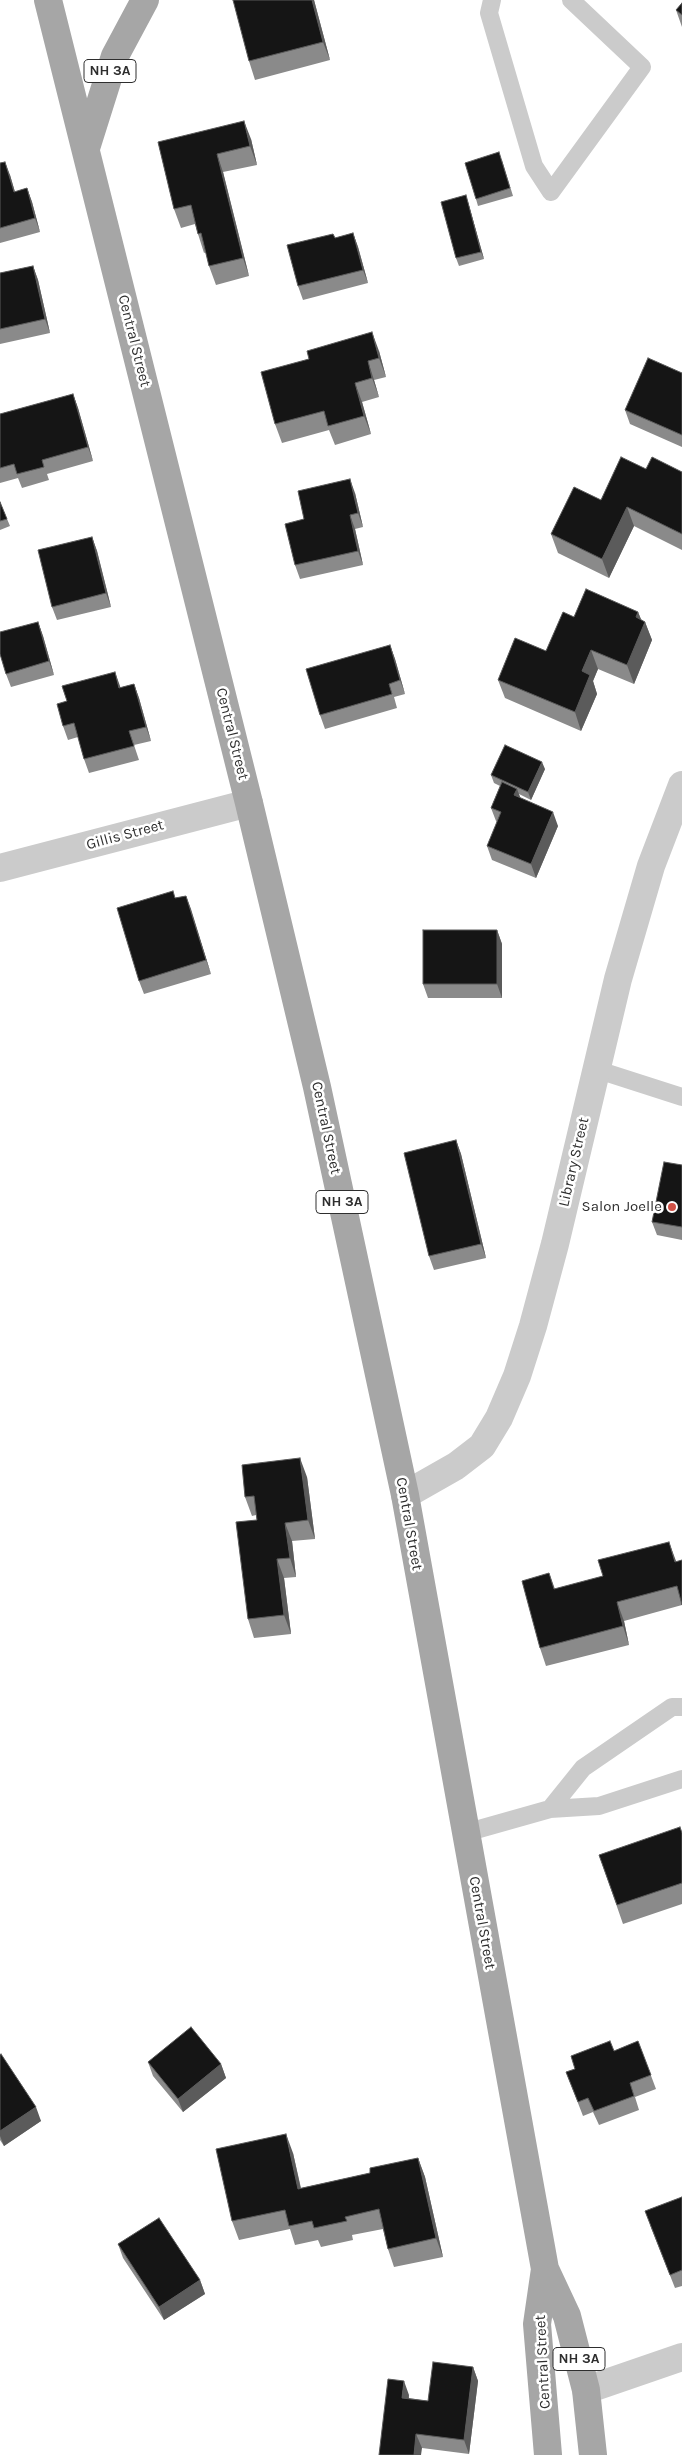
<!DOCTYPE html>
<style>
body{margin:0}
canvas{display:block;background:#fff}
</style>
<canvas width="682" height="2455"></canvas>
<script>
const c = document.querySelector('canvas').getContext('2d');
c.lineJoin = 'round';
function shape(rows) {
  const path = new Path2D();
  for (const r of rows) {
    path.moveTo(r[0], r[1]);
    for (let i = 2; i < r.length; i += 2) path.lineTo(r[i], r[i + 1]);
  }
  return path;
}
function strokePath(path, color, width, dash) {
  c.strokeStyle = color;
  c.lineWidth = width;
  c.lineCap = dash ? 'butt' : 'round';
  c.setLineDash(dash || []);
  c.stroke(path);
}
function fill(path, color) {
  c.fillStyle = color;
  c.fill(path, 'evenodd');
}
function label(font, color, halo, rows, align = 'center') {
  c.font = font + ' Karla,sans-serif';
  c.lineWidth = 5;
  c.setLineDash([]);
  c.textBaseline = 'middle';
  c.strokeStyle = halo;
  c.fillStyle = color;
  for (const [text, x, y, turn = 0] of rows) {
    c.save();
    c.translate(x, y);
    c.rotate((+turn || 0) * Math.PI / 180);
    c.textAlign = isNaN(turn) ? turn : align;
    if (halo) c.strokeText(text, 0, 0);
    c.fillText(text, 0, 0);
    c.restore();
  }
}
strokePath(shape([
 [492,0,489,13,534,166,551,192,642,67,571,0],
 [595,1069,682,1097],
 [550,1809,583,1768,672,1707,682,1707],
 [465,1833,550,1809,599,1806,682,1779]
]), '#cbcbcb', 18);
strokePath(shape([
 [0,868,249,803],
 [586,2390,682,2357]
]), '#cbcbcb', 28);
strokePath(shape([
 [405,1495,456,1466,482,1446,499,1418,517,1376,533,1326,555,1244,618,979,651,866,682,785]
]), '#cbcbcb', 28);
strokePath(shape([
 [48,0,249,803,317,1087,405,1495,545,2269,567,2316,586,2390,593,2455],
 [86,148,115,56,145,0],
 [545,2269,537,2324,548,2455]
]), '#a6a6a6', 28);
fill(shape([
 [314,0,330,60,255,80,249,61],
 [682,3,682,27,676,10],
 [251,139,257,165,223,172,249,276,216,285,209,266,206,252,204,253,198,234,195,224,181,228,174,209,158,142],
 [502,160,513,196,478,206,476,199],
 [0,163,10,175,15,192,27,188,32,202,40,232,0,243],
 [468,202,484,259,459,266,456,258],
 [353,233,358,247,368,283,303,300,298,286,333,234,335,238],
 [33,266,38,280,50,333,0,344,0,273],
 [379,351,386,377,374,380,379,397,362,402,371,434,335,445,329,430,282,443,275,424],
 [682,373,682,447,630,424,625,410],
 [73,394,78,408,93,461,47,474,49,480,22,488,18,478,0,483,0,414],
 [646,469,682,472,682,550,634,526,609,578,558,553,551,534],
 [355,493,363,527,355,529,363,565,300,579,295,565,304,519],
 [0,502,10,526,0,530],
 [92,537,97,551,111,607,57,620,52,607],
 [638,612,641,620,645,622,652,640,634,684,598,669,593,681,597,694,581,731,505,698,498,680,546,651,574,617],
 [38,622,43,636,54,675,11,687,6,674],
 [390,645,395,659,405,694,394,697,397,708,325,729,320,715],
 [134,684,139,698,151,741,134,745,139,760,89,773,84,759,78,737,68,740,63,726,67,701],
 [545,769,531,800,519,794,520,798,558,826,536,878,492,860,487,846,497,822,496,821,491,808,500,786,494,783,491,775],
 [186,896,211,974,144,994,139,981,175,898],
 [497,930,502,944,502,998,428,998,423,984],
 [456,1140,461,1154,486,1258,434,1270,429,1256],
 [682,1165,682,1240,657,1235,652,1222],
 [307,1477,315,1539,292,1541,296,1577,284,1578,291,1634,254,1638,248,1619,257,1520,256,1515,252,1516,245,1497],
 [676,1562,682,1605,624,1621,629,1645,546,1666,540,1648,549,1573,555,1589],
 [682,1832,682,1904,623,1924,599,1855],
 [638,2041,656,2089,635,2097,639,2110,599,2125,593,2112,583,2116,566,2072,575,2069,614,2051],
 [0,2055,41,2121,4,2146,0,2140],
 [148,2062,221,2064,226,2078,183,2112,153,2076],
 [293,2153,301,2188,370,2173,418,2158,425,2177,443,2257,394,2267,388,2249,383,2229,352,2235,353,2240,321,2247,318,2240,295,2245,290,2229,239,2240,232,2221],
 [682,2197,682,2286,675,2288,650,2225],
 [118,2244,200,2280,205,2294,164,2320,123,2258],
 [473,2367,478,2381,469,2454,422,2448,379,2455,409,2395,409,2398,428,2401]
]), '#8a8a8a');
fill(shape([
 [312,0,314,0,330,60,323,42],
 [244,121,251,139,257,165,250,146],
 [217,154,223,172,249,276,243,258],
 [5,162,10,175,19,206,14,192],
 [27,188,32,202,40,232,35,218],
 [466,195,468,202,484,259,481,252],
 [353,233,358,247,368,283,363,270],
 [33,266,38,280,50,333,45,319],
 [372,332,379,351,386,377,379,358],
 [368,361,374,380,379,397,372,378],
 [355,383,362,402,371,434,364,416],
 [73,394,78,408,93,461,88,447],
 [350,479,355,493,363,527,358,513],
 [627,507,634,526,609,578,602,559],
 [350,515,355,529,363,565,358,551],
 [92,537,97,551,111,607,106,593],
 [638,612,644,626,645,622,652,640,634,684,627,665,636,617],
 [38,622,43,636,54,675,49,661],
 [390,645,395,659,405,694,400,680],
 [591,650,598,669,593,681,597,694,581,731,575,712,582,671],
 [115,672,120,686,124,702,119,688],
 [134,684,139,698,151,741,146,727],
 [542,762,545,769,531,800,528,792],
 [517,789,522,802,514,795],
 [553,812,558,826,536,878,531,864],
 [186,896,191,909,211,974,206,960],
 [497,930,502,944,502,998,497,984],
 [456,1140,461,1154,486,1258,481,1244],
 [300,1458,307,1477,315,1539,308,1520],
 [285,1523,292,1541,296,1577,290,1558],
 [669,1542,676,1561,681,1581,675,1562],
 [277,1559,284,1578,291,1634,284,1615],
 [617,1602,624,1621,629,1645,623,1626],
 [221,2064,226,2078,183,2112,178,2099],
 [36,2107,41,2121,4,2146,0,2136,0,2131],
 [286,2134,293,2153,305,2208,298,2189],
 [418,2158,425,2177,443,2257,436,2238],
 [200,2280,205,2294,164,2320,159,2307],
 [473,2367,478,2381,469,2454,464,2440],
 [404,2381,409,2395,407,2411,402,2398],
 [416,2434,422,2448,421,2455,414,2455]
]), '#5b5b5b');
const building = shape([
 [233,0,312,0,323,42,249,61,233,0],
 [682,3,682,15,676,10,682,3],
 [244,121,250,146,217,154,243,258,209,266,201,233,198,234,191,205,174,209,158,142,244,121],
 [499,152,510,188,476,199,465,163,499,152],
 [5,162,14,192,27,188,35,218,0,228,0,163,5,162],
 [466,195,481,252,456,258,441,202,466,195],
 [353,233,363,270,298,286,287,245,333,234,335,238,353,233],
 [33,266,45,319,0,329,0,273,33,266],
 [372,332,379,358,368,361,372,378,355,383,364,416,328,426,324,411,275,424,261,372,309,359,307,351,372,332],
 [648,358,682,373,682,435,625,410,648,358],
 [73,394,88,447,42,460,44,467,17,474,14,464,0,468,0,414,73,394],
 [621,457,646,469,652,457,682,472,682,534,627,507,602,559,551,534,574,487,601,500,621,457],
 [350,479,358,513,350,515,358,551,295,565,285,524,304,519,298,491,350,479],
 [0,502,7,519,0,521,0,502],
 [92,537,106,593,52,607,38,550,92,537],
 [586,589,638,612,636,617,645,622,627,665,591,650,582,671,590,675,575,712,498,680,515,638,546,651,563,612,574,617,586,589],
 [38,622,49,661,6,674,0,654,0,632,38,622],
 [390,645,400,680,389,684,392,694,320,715,306,669,390,645],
 [115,672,119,688,134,684,146,727,129,731,134,746,84,759,74,723,63,726,57,704,67,701,62,686,115,672],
 [505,745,542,762,528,792,491,775,505,745],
 [502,782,517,789,514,795,553,812,531,864,487,846,501,812,491,808,502,782],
 [173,891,175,898,186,896,206,960,139,981,117,908,173,891],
 [423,930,497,930,497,984,423,984,423,930],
 [456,1140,481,1244,429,1256,404,1153,456,1140],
 [664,1162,682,1165,682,1227,652,1222,664,1162],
 [300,1458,308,1520,285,1523,290,1558,277,1559,284,1615,248,1619,236,1522,257,1520,254,1496,245,1497,242,1465,300,1458],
 [669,1542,675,1562,682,1560,682,1605,677,1586,617,1602,623,1626,540,1648,522,1581,549,1573,554,1589,603,1576,598,1560,669,1542],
 [680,1827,682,1833,682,1883,617,1905,599,1855,680,1827],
 [191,2027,221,2064,178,2099,148,2062,191,2027],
 [610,2041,614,2051,638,2041,651,2075,630,2083,634,2096,594,2111,588,2098,578,2102,566,2072,575,2069,571,2056,610,2041],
 [1,2054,36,2107,0,2131,0,2055,1,2054],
 [286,2134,298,2189,370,2173,370,2168,418,2158,436,2238,388,2249,379,2209,345,2217,347,2221,314,2228,312,2221,289,2226,285,2210,232,2221,216,2149,286,2134],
 [682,2197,682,2270,670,2275,645,2211,682,2197],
 [159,2218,200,2280,159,2307,118,2244,159,2218],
 [433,2362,473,2367,464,2440,416,2434,414,2455,379,2455,388,2379,404,2381,402,2398,428,2401,433,2362]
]);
fill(building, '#151515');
strokePath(building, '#5b5b5b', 1);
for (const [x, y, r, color] of [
 [672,1207,5,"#d05045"]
]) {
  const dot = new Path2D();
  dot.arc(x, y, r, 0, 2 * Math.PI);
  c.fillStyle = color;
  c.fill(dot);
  strokePath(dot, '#fff', 2);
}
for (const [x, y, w] of [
 [110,71,52],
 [342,1202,52],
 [579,2359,52]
]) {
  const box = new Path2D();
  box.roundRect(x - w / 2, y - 11.5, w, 23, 4);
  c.fillStyle = '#fff';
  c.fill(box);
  strokePath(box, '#2e2e2e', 1);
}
label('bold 14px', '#2e2e2e', null, [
 ["NH 3A",110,71],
 ["NH 3A",342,1202],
 ["NH 3A",579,2359]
]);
label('15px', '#2e2e2e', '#fff', [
 ["Central Street",134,341,76],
 ["Central Street",232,734,76],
 ["Gillis Street",125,835,-15],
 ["Central Street",326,1128,78],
 ["Library Street",574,1162,-77],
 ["Central Street",409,1524,80],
 ["Central Street",482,1923,80],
 ["Central Street",543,2362,-93]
]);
label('15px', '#2e2e2e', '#fff', [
 ["Salon Joelle",662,1207]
], 'right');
</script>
